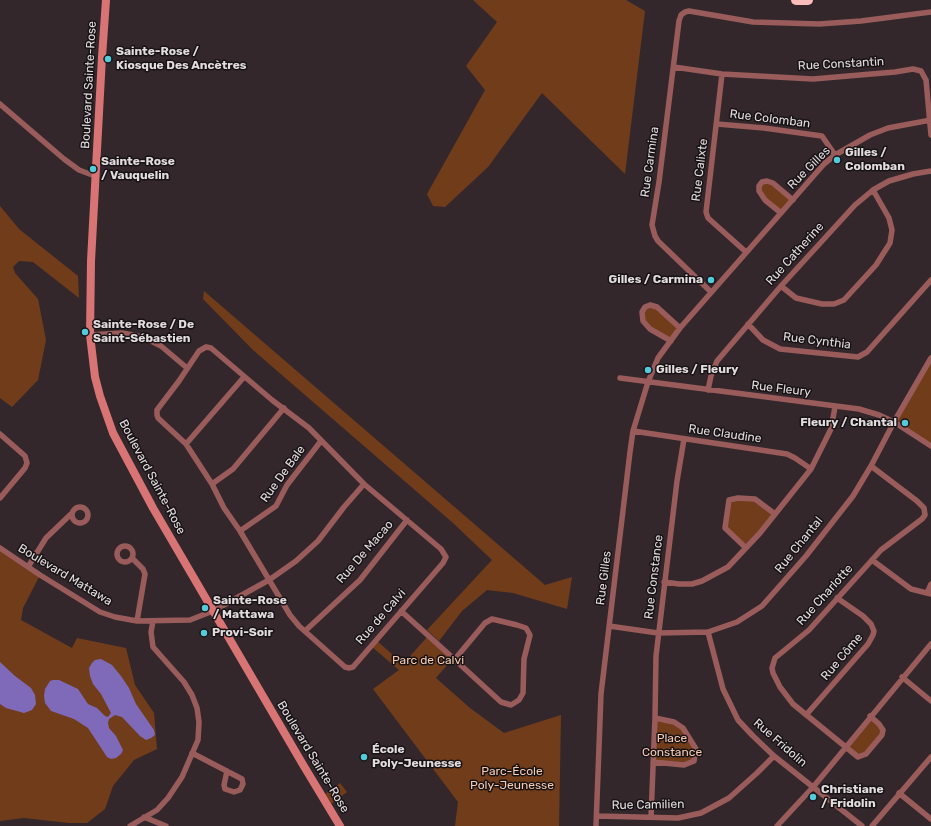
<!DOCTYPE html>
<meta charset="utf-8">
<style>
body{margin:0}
canvas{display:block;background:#33272c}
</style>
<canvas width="931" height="826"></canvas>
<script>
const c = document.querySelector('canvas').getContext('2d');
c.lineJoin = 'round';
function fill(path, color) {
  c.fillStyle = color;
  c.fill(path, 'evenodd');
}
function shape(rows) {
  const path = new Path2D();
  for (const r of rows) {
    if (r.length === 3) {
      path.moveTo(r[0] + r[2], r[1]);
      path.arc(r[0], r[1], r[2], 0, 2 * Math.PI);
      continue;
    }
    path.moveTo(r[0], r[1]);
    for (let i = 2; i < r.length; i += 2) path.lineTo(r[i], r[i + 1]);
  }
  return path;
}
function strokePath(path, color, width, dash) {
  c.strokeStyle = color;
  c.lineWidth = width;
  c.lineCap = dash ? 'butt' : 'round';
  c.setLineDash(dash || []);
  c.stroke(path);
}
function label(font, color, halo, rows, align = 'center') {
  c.font = font + ' Rubik,sans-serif';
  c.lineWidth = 3;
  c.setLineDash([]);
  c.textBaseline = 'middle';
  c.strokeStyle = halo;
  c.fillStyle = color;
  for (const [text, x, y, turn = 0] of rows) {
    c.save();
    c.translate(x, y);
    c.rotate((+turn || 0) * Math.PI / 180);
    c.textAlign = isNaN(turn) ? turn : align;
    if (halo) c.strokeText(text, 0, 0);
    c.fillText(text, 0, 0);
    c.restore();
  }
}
fill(shape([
 [473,0,626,0,645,11,625,174,542,93,488,167,445,207,433,206,427,194,485,90,466,66,497,22],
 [767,181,793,200,781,213,765,200,759,186],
 [0,206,19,229,78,276,79,298,33,262,19,261,13,267,15,273,38,299,46,340,38,380,12,407,0,398],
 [204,291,545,585,572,577,567,609,513,593,487,590,462,611,439,641,427,630,492,560,453,523,253,350,203,299],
 [650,305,680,328,671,341,643,321,645,307],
 [931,358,931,446,894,422],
 [755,499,775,514,746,548,725,528,729,500],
 [0,548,40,575,23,608,21,620,72,648,77,638,126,648,135,685,154,713,157,749,134,760,113,786,105,809,87,823,69,823,24,818,0,821],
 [428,636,453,658,436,678,470,708,504,733,561,715,559,826,455,826,458,802,373,689,399,670,371,646,376,640,403,664],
 [870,716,883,730,866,754,858,757,845,748],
 [655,718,683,728,696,749,694,761,684,765,653,762],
 [340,783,347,792,331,804,325,794]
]), '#713c1a');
fill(shape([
 [101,659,112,665,121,676,129,688,136,704,154,730,155,735,151,738,146,740,140,736,122,717,115,715,109,719,108,723,109,728,116,736,123,750,121,754,116,758,111,759,107,757,88,728,74,719,51,711,45,703,44,696,45,689,50,681,53,680,59,680,78,689,88,704,97,708,105,716,108,717,111,713,101,694,93,684,90,676,89,668,92,663,95,660],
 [0,662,15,676,31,688,35,695,36,704,32,710,24,713,6,708,0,704]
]), '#7f6aba');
strokePath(shape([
 [674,67,722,74,813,79,895,72,913,69,921,71,926,80,931,135],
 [722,74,706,212,708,218,746,252],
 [0,104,64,159,79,170,95,176],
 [717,124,764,128,822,136,835,155],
 [781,213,765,200,759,191,759,186,762,182,767,181,773,183,793,200],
 [781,286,796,298,822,304,834,304,844,300,876,265,890,243,892,230,889,218,873,190],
 [711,292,658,241,655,236,652,225,659,182,679,21,681,15,685,12,689,11,753,22,819,24,861,21,931,12],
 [748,324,763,340,780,349,858,357,867,352,931,280],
 [90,335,122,333,143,337,161,346,187,368],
 [671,341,650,329,643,321,642,312,645,307,650,305,657,307,680,328],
 [206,347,211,348,272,400,309,428,364,484,441,549,446,557,443,563,353,667,349,668,345,667,299,626,290,615,240,531,224,508,212,484,186,444,158,418,157,415,157,410,160,406,179,381,199,351,206,347],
 [620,378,859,409,879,415,894,422,931,446],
 [708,390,711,376,717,361,781,286,855,205,873,190,889,181,913,174,931,171],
 [633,431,787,454,795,458,811,469],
 [0,434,25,456,27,463,25,468,0,498],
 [186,444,244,377],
 [212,484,233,469,284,408],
 [80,515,8],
 [240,531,276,506,287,485,321,441],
 [125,554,8],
 [0,548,40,575,100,612,115,617,137,621,190,620,213,611,269,580,296,561,318,541,344,507,364,484],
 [746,548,725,528,729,500,738,498,755,499,775,514],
 [132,558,143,569,145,574,137,621],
 [872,560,911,589,931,594],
 [28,567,46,538,71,514],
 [664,582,679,584,692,584,702,581,728,567,760,533,811,469,831,429,835,407],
 [927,593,931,584],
 [401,611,453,658,501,702,511,705,519,700,523,693,524,659,530,635,526,628,517,625,492,619,485,623,455,659],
 [609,626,658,633,708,632,737,622,762,606,806,556,853,496,871,466,894,422,931,358],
 [305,631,360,580,407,520],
 [708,632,723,689,738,720,753,736,774,756,862,826],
 [902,677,931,701],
 [806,715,868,644,873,635,874,631,871,624,863,616,837,598],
 [870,716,879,724,883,730,882,735,866,754,858,757,793,704,780,687,773,673,772,668,775,658,809,630,881,550,922,519,925,515,924,508,917,501,871,466],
 [192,753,242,779,243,784,240,790,234,792,225,789,224,785,227,771],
 [653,762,684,765,694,761,696,749,683,728,674,722,655,718],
 [899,793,931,819],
 [597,816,678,818,701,813,729,798,757,773,774,756],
 [144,817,166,826],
 [651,817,655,718,656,656,677,481,684,439],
 [130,826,157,810,168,798,182,777,198,740,199,722,197,708,192,695,184,682,153,647,151,632,153,621],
 [596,826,601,694,630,452,633,431,648,382,658,358,680,328,824,164,835,155,870,135,888,128,931,120],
 [777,826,814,786,931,644],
 [872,826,931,757]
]), '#9a5c5b', 5.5);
strokePath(shape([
 [106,0,102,57,91,261,90,335,95,377,100,396,113,433,153,508,302,763,340,826]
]), '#d87574', 8);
strokePath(shape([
 [796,0,808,0]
]), '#fbbdba', 10);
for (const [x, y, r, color] of [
 [108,59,4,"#53cbdb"],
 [837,160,4,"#53cbdb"],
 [93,169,4,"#53cbdb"],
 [711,280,4,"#53cbdb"],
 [85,332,4,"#53cbdb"],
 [648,370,4,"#53cbdb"],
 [905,423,4,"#53cbdb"],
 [205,608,4,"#53cbdb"],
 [204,633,4,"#53cbdb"],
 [364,757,4,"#53cbdb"],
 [813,797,4,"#53cbdb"]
]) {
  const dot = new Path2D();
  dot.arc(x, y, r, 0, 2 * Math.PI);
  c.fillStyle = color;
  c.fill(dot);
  strokePath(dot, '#171214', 1.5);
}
label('bold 12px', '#e3dcdf', '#171214', [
 ["Sainte-Rose /",116,52],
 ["Kiosque Des Ancètres",116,66],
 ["Gilles /",845,153],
 ["Colomban",845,167],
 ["Sainte-Rose",101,162],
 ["/ Vauquelin",101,176],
 ["Gilles / Carmina",703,280,"right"],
 ["Sainte-Rose / De",93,325],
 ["Saint-Sébastien",93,339],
 ["Gilles / Fleury",656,370],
 ["Fleury / Chantal",897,423,"right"],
 ["Sainte-Rose",213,601],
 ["/ Mattawa",213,615],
 ["Provi-Soir",212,633],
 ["École",372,750],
 ["Poly-Jeunesse",372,764],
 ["Christiane",821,790],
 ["/ Fridolin",821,804]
], 'left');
label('12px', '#e3dcdf', '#171214', [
 ["Rue Constantin",841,64,-3],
 ["Boulevard Sainte-Rose",89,85,-87],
 ["Rue Colomban",770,119,7],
 ["Rue Carmina",650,162,-82],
 ["Rue Gilles",809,168,-45],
 ["Rue Calixte",700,170,-83],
 ["Rue Catherine",795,254,-48],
 ["Rue Cynthia",817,341,7],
 ["Rue Fleury",781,389,7],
 ["Rue Claudine",725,434,8],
 ["Rue De Bale",283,474,-54],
 ["Boulevard Sainte-Rose",152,477,62],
 ["Rue Chantal",799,545,-51],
 ["Rue De Macao",365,552,-49],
 ["Boulevard Mattawa",65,575,31],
 ["Rue Constance",654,577,-83],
 ["Rue Gilles",604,578,-83],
 ["Rue Charlotte",825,595,-48],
 ["Rue de Calvi",381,617,-49],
 ["Rue Côme",842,657,-50],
 ["Rue Fridolin",780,743,41],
 ["Boulevard Sainte-Rose",313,757,59],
 ["Rue Camilien",648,805,-1]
]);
label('12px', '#f7cab2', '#171214', [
 ["Parc de Calvi",428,661],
 ["Place",672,739],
 ["Constance",672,753],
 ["Parc-École",512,772],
 ["Poly-Jeunesse",512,786]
]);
</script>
